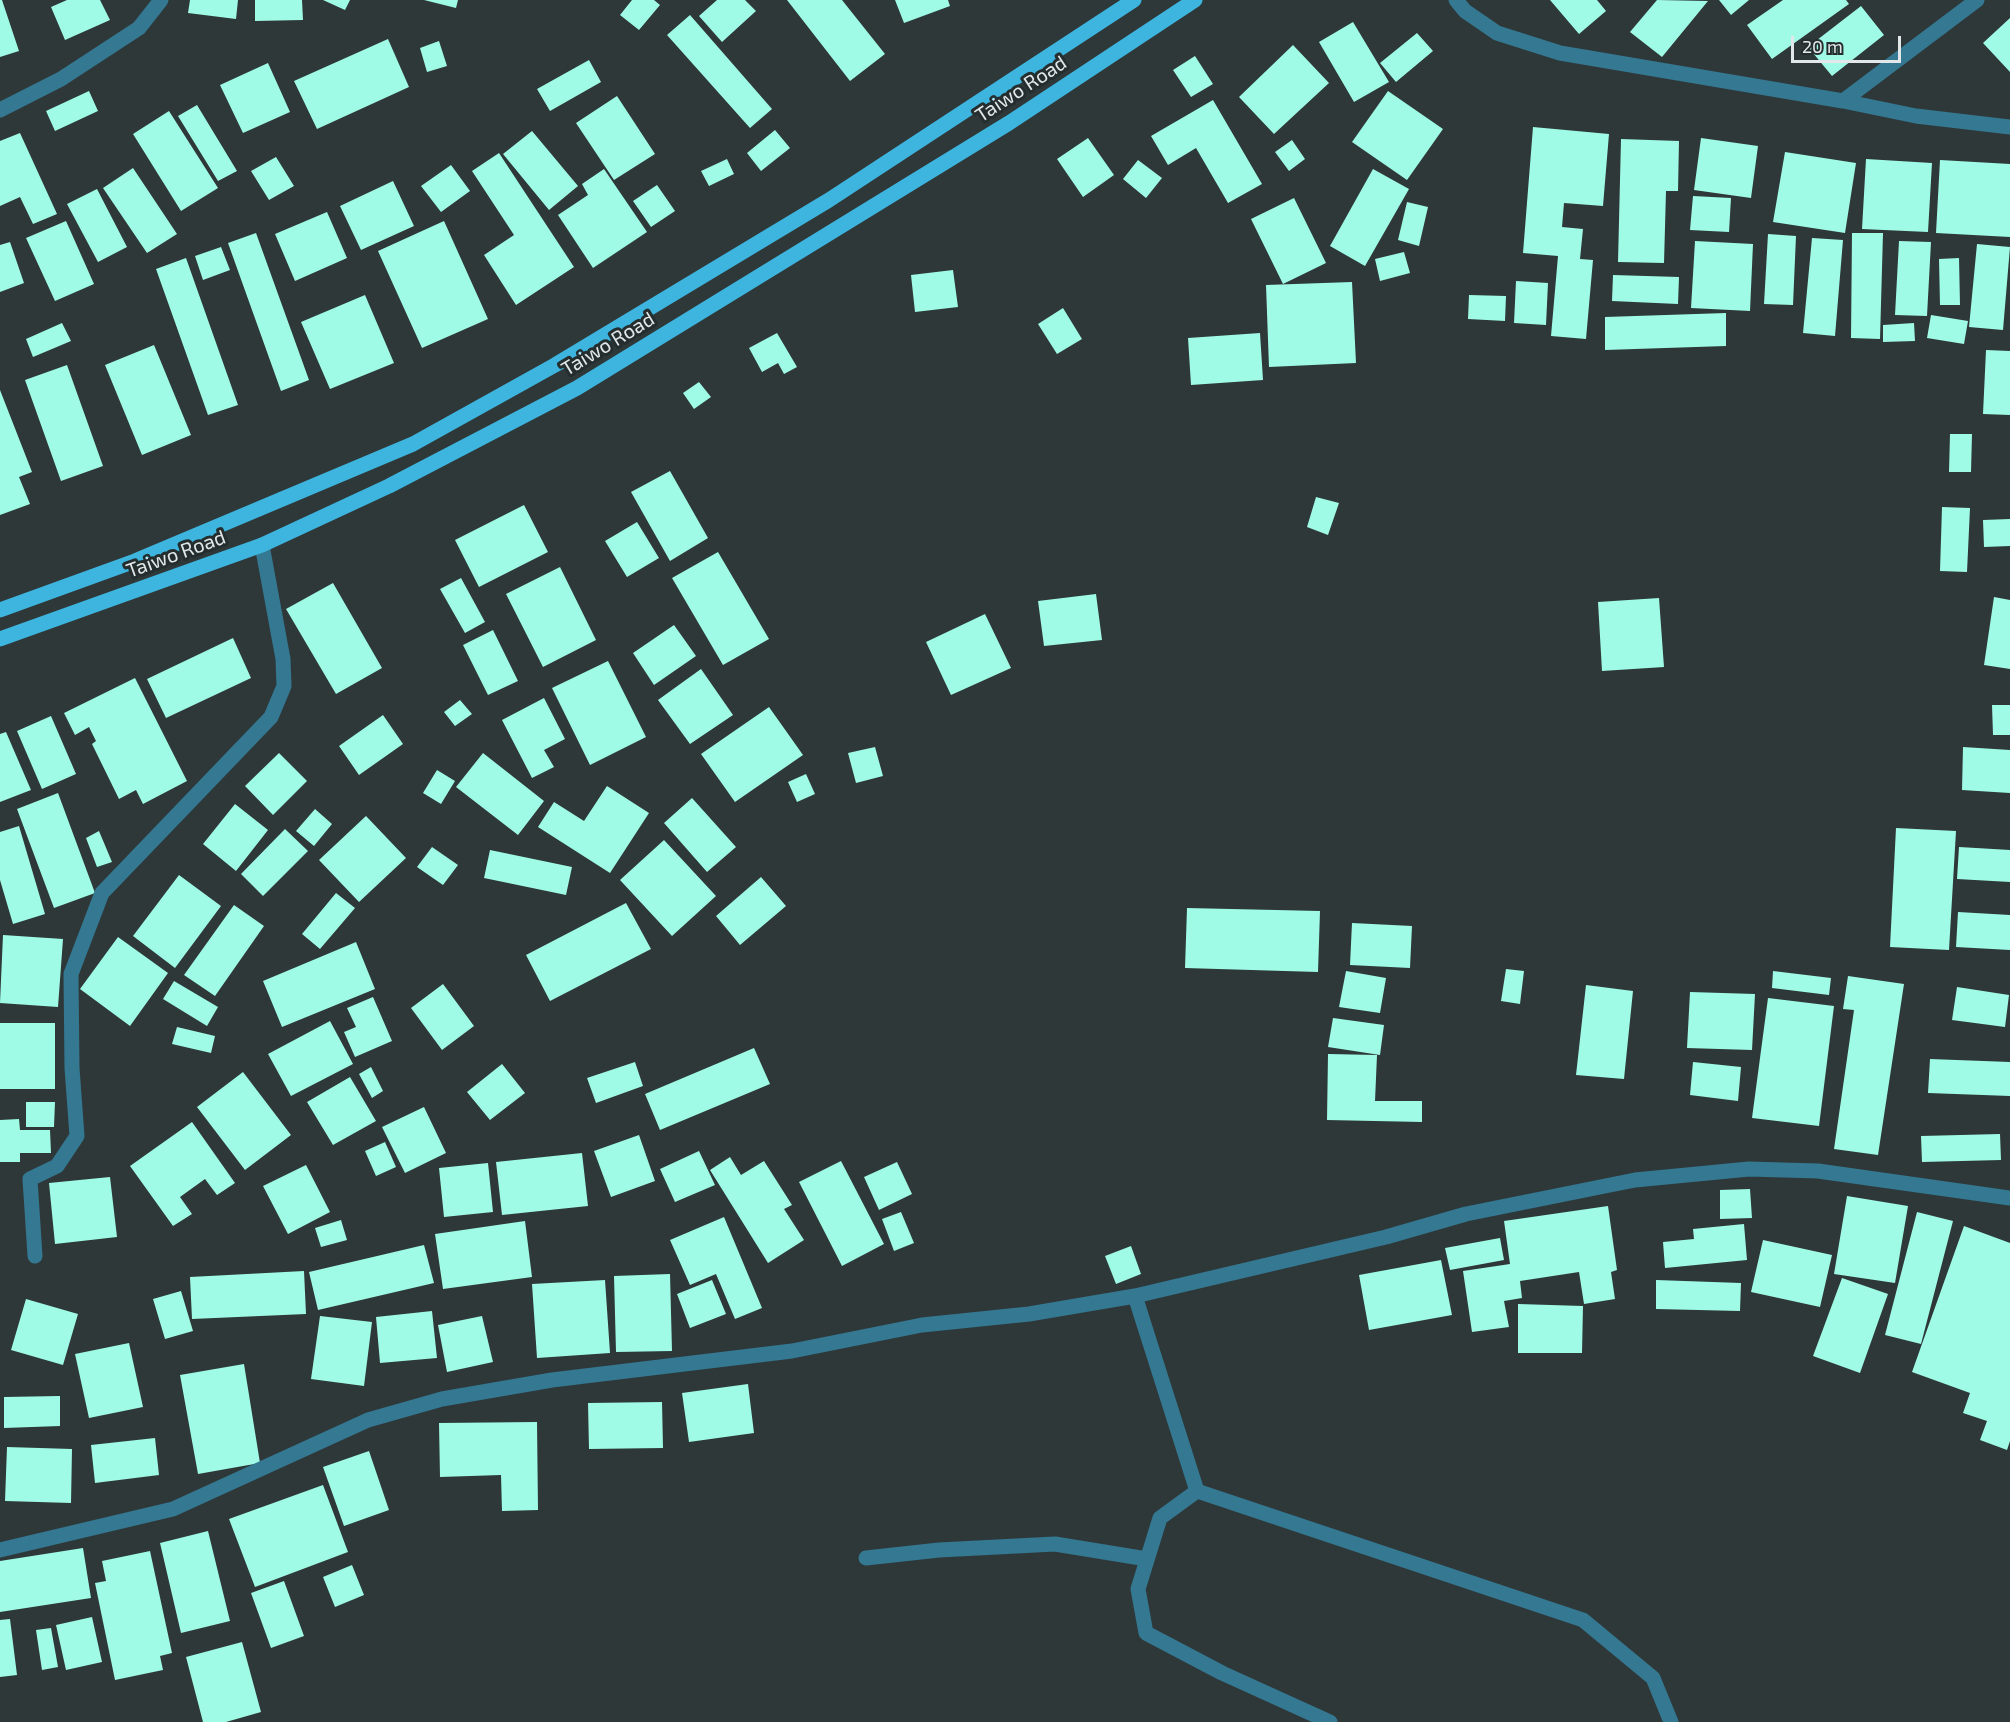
<!DOCTYPE html>
<style>
body{margin:0}
#map{position:relative;width:2010px;height:1722px;overflow:hidden;background:#2e3839;font-family:"Exo 2",sans-serif}
canvas{display:block}
.scale{position:absolute;left:1791px;top:36px;width:110px;height:27px;box-sizing:border-box;border:3px solid #e2e8e9;border-top:0;padding-left:8px;font-size:18px;line-height:21px;white-space:nowrap;color:#e2e8e9;-webkit-text-stroke:4px #242e2f;paint-order:stroke}
</style>
<div id="map">
<canvas width="2010" height="1722"></canvas>
<div class="scale">20 m</div>
</div>
<script>
const c = document.querySelector('canvas').getContext('2d');
c.lineJoin = 'round';
function fill(path, color) {
  c.fillStyle = color;
  c.fill(path, 'evenodd');
}
function shape(rows) {
  const path = new Path2D();
  for (const r of rows) {
    path.moveTo(r[0], r[1]);
    for (let i = 2; i < r.length; i += 2) path.lineTo(r[i], r[i + 1]);
  }
  return path;
}
function strokePath(path, color, width, dash) {
  c.strokeStyle = color;
  c.lineWidth = width;
  c.lineCap = dash ? 'butt' : 'round';
  c.setLineDash(dash || []);
  c.stroke(path);
}
function label(font, color, halo, rows, align = 'center') {
  c.font = font + ' "Exo 2",sans-serif';
  c.lineWidth = 6;
  c.setLineDash([]);
  c.textBaseline = 'middle';
  c.strokeStyle = halo;
  c.fillStyle = color;
  for (const [text, x, y, turn = 0] of rows) {
    c.save();
    c.translate(x, y);
    c.rotate((+turn || 0) * Math.PI / 180);
    c.textAlign = isNaN(turn) ? turn : align;
    if (halo) c.strokeText(text, 0, 0);
    c.fillText(text, 0, 0);
    c.restore();
  }
}
fill(shape([
 [0,0,2,0,19,51,0,57],
 [67,0,100,0,110,20,65,40,51,7],
 [190,0,238,0,236,19,188,13],
 [255,0,302,0,303,20,255,21],
 [323,0,350,0,345,10],
 [424,0,458,0,456,8],
 [632,0,654,0,660,5,639,30,620,15],
 [717,0,745,0,756,11,722,42,699,16],
 [787,0,842,0,885,54,850,81],
 [895,0,948,0,950,6,904,23],
 [1550,0,1597,0,1606,11,1579,34],
 [1657,0,1708,1,1662,57,1630,32],
 [1719,0,1749,0,1731,15],
 [1783,0,1846,0,1849,4,1772,59,1747,25],
 [1861,6,1884,35,1832,76,1808,47],
 [690,15,772,109,750,128,667,35],
 [2010,18,2010,72,1983,43],
 [1353,22,1389,82,1354,102,1319,42],
 [1417,33,1433,51,1396,82,1380,63],
 [388,39,409,87,317,129,294,81],
 [439,41,447,66,427,72,420,48],
 [1293,45,1329,83,1274,134,1239,97],
 [1195,56,1213,84,1191,97,1173,70],
 [589,60,601,82,550,111,537,89],
 [268,63,290,112,243,133,220,85],
 [89,91,98,111,55,131,46,111],
 [1388,91,1443,129,1407,180,1352,142],
 [617,96,655,154,614,180,576,123],
 [1213,100,1262,184,1228,203,1196,148,1168,165,1151,136],
 [197,105,237,171,218,181,178,116],
 [169,111,218,188,181,211,133,134],
 [1533,127,1609,134,1603,206,1564,203,1562,227,1583,229,1580,259,1593,260,1586,339,1551,336,1558,256,1523,253],
 [775,130,790,148,761,171,747,153],
 [532,131,578,186,549,210,503,154],
 [20,133,57,214,33,224,20,197,0,206,0,141],
 [1088,138,1114,175,1083,197,1057,159],
 [1701,138,1758,146,1751,198,1694,190],
 [1621,139,1679,141,1678,191,1666,191,1664,263,1618,262],
 [1292,140,1305,159,1289,171,1275,152],
 [1785,152,1856,163,1845,233,1773,222],
 [499,153,574,267,516,305,484,255,514,235,472,171],
 [276,157,294,186,269,200,251,171],
 [727,159,734,174,709,186,701,171],
 [1866,159,1932,163,1928,232,1862,229],
 [1138,160,1162,178,1146,198,1123,179],
 [1940,160,2010,164,2010,237,1936,233],
 [451,165,470,191,441,212,421,186],
 [133,168,177,234,147,253,103,188],
 [604,169,647,232,593,268,558,215,588,195,582,184],
 [1373,169,1409,189,1365,266,1330,246],
 [393,181,414,226,361,250,340,206],
 [657,185,675,211,651,227,633,201],
 [97,189,127,247,98,262,67,204],
 [1693,196,1731,198,1729,232,1690,230],
 [1294,198,1326,263,1283,284,1251,219],
 [1407,202,1428,207,1419,246,1398,240],
 [327,212,347,258,295,281,275,234],
 [66,221,94,284,55,301,26,238],
 [444,221,488,319,422,348,378,251],
 [256,233,309,380,281,391,228,243],
 [1852,233,1883,233,1880,339,1851,338],
 [1768,234,1796,236,1793,305,1764,304],
 [1812,238,1843,240,1835,336,1803,333],
 [1695,241,1753,244,1750,311,1691,308],
 [1899,241,1931,242,1927,316,1895,315],
 [10,242,24,283,0,292,0,245],
 [1977,244,2010,247,2003,330,1969,327],
 [221,247,230,270,203,280,195,256],
 [1404,252,1410,273,1380,281,1375,259],
 [186,258,238,405,208,415,156,269],
 [1959,258,1960,305,1940,305,1939,259],
 [953,270,958,307,915,312,911,275],
 [1613,275,1679,277,1678,304,1612,301],
 [1516,281,1548,283,1546,325,1514,323],
 [1352,282,1356,363,1269,367,1266,285],
 [365,295,394,363,330,389,301,322],
 [1469,295,1506,296,1505,321,1468,319],
 [1063,308,1082,339,1057,354,1038,324],
 [1726,313,1726,346,1605,350,1605,317],
 [1931,315,1968,321,1964,344,1927,338],
 [62,323,71,341,33,357,26,339],
 [1914,323,1915,341,1883,342,1883,325],
 [777,333,797,367,784,374,778,363,762,372,749,348],
 [1260,333,1263,380,1191,385,1188,338],
 [154,345,191,435,142,455,105,365],
 [1986,350,2010,351,2010,415,1983,414],
 [67,365,103,466,61,481,25,380],
 [699,382,711,397,694,409,683,393],
 [0,390,32,472,19,477,30,504,0,515],
 [1950,434,1972,434,1971,472,1949,472],
 [670,471,708,538,670,561,631,492],
 [1316,497,1339,503,1328,535,1307,527],
 [524,505,548,552,479,587,455,540],
 [1942,507,1970,508,1967,572,1940,571],
 [2010,519,2010,546,1984,547,1983,520],
 [637,522,659,558,627,577,605,541],
 [718,552,769,639,723,665,672,578],
 [560,567,596,640,543,667,506,594],
 [461,578,485,622,465,633,440,589],
 [333,583,382,668,336,694,286,609],
 [1096,594,1102,640,1044,646,1038,601],
 [1994,597,2010,600,2010,669,1984,665],
 [1659,598,1664,667,1602,671,1598,602],
 [985,614,1011,668,951,695,926,642],
 [674,625,696,656,654,685,633,653],
 [493,630,518,681,488,695,463,645],
 [233,638,251,678,166,718,147,679],
 [608,661,646,737,590,765,552,688],
 [701,669,733,715,690,744,658,700],
 [135,678,187,781,143,804,136,790,119,799,92,744,96,741,89,727,75,735,64,713],
 [544,698,565,739,544,750,554,767,532,778,502,720],
 [460,700,472,714,455,726,444,712],
 [1992,705,2010,705,2010,735,1993,735],
 [769,707,803,755,735,802,701,754],
 [383,715,403,744,359,775,339,746],
 [51,716,76,774,42,789,17,731],
 [6,732,31,790,0,802,0,734],
 [875,747,883,776,856,783,848,753],
 [1963,747,2010,750,2010,793,1962,790],
 [279,753,307,781,273,815,245,786],
 [483,753,544,801,518,835,456,787],
 [437,770,455,781,441,804,423,793],
 [806,774,815,794,797,802,788,782],
 [607,786,649,813,610,873,538,827,554,802,584,821],
 [58,793,95,893,54,908,17,809],
 [692,798,736,847,707,872,664,823],
 [235,804,268,830,236,871,203,844],
 [315,809,332,824,314,846,296,831],
 [366,816,406,858,359,902,319,860],
 [19,826,45,914,13,924,0,880,0,832],
 [1896,828,1956,831,1949,950,1890,947],
 [285,829,308,851,263,896,241,874],
 [99,831,112,862,97,867,86,838],
 [664,840,716,896,672,936,620,880],
 [432,847,458,865,443,885,417,867],
 [1959,847,2010,850,2010,882,1957,879],
 [490,850,572,867,566,895,484,878],
 [179,875,221,906,175,968,133,936],
 [761,877,786,906,740,945,716,916],
 [336,893,355,908,320,949,302,934],
 [626,903,651,949,550,1001,526,955],
 [234,905,264,926,215,996,184,975],
 [1187,908,1320,911,1318,972,1185,968],
 [1958,912,2010,915,2010,950,1956,947],
 [1352,923,1412,926,1410,968,1350,965],
 [3,935,63,939,58,1007,0,1003],
 [118,937,168,973,130,1026,80,989],
 [356,942,375,989,282,1027,263,981],
 [1506,969,1524,971,1520,1004,1501,1001],
 [1346,971,1386,978,1380,1013,1339,1007],
 [1773,971,1831,978,1829,995,1772,988],
 [1848,976,1904,984,1878,1155,1834,1149,1854,1010,1843,1009],
 [174,981,218,1007,207,1026,163,999],
 [443,984,474,1026,442,1050,411,1008],
 [1586,985,1633,991,1624,1079,1576,1075],
 [1957,987,2009,995,2005,1027,1952,1020],
 [1690,992,1755,994,1752,1050,1687,1048],
 [373,997,392,1041,355,1057,344,1032,356,1027,347,1008],
 [1768,998,1834,1006,1819,1126,1752,1118],
 [1333,1018,1384,1025,1380,1055,1328,1047],
 [330,1021,353,1064,291,1096,268,1054],
 [0,1023,55,1023,55,1089,0,1089],
 [177,1027,215,1036,211,1053,172,1044],
 [754,1048,770,1084,660,1130,645,1094],
 [1328,1054,1377,1055,1375,1101,1422,1101,1422,1122,1327,1120],
 [1930,1059,2010,1062,2010,1096,1928,1093],
 [635,1062,643,1086,596,1103,587,1078],
 [1693,1062,1741,1067,1738,1101,1690,1095],
 [502,1064,525,1093,490,1120,467,1092],
 [371,1067,383,1091,372,1098,359,1074],
 [243,1072,291,1135,245,1170,197,1107],
 [350,1077,376,1121,333,1145,307,1102],
 [26,1102,55,1102,54,1127,26,1127],
 [424,1107,446,1153,405,1173,382,1127],
 [19,1119,20,1130,50,1130,51,1153,20,1153,20,1162,0,1162,0,1120],
 [192,1122,235,1183,217,1195,205,1179,180,1197,192,1214,173,1226,130,1166],
 [2000,1134,2001,1160,1922,1162,1921,1136],
 [639,1135,655,1181,611,1197,594,1151],
 [385,1142,396,1167,376,1176,365,1151],
 [699,1151,715,1185,675,1202,660,1169],
 [582,1153,588,1206,502,1215,496,1162],
 [730,1157,741,1175,764,1161,792,1205,784,1209,804,1240,768,1263,710,1170],
 [841,1161,884,1244,842,1266,799,1182],
 [897,1162,912,1194,879,1210,864,1177],
 [488,1163,493,1212,444,1217,439,1168],
 [306,1165,330,1212,288,1234,263,1186],
 [110,1177,117,1237,55,1244,49,1183],
 [1750,1189,1752,1218,1720,1219,1720,1190],
 [1847,1196,1908,1206,1895,1283,1834,1274],
 [1608,1206,1617,1270,1611,1272,1615,1299,1584,1304,1579,1272,1520,1281,1522,1298,1504,1301,1509,1327,1472,1332,1463,1271,1510,1264,1504,1221],
 [901,1212,914,1243,894,1251,882,1219],
 [1917,1212,1953,1221,1921,1344,1885,1335],
 [724,1217,762,1308,735,1319,716,1274,690,1285,670,1240],
 [341,1220,347,1240,321,1247,315,1228],
 [525,1221,532,1277,443,1289,435,1234],
 [1744,1224,1747,1260,1665,1268,1663,1242,1694,1239,1693,1229],
 [1964,1226,2010,1243,2010,1441,2007,1450,1980,1440,1987,1421,1963,1413,1970,1393,1912,1372],
 [1500,1238,1504,1260,1450,1270,1445,1248],
 [1763,1240,1832,1255,1820,1307,1751,1292],
 [424,1245,434,1283,318,1310,309,1272],
 [1131,1246,1141,1274,1116,1284,1105,1256],
 [1441,1260,1452,1315,1369,1330,1359,1275],
 [304,1271,306,1314,192,1319,190,1277],
 [670,1274,672,1351,616,1352,614,1276],
 [1842,1278,1888,1294,1860,1373,1813,1356],
 [605,1280,610,1353,537,1358,532,1284],
 [712,1280,726,1314,690,1328,677,1294],
 [1656,1280,1741,1283,1740,1311,1656,1309],
 [181,1291,193,1331,165,1339,153,1299],
 [26,1299,78,1314,63,1365,11,1350],
 [1518,1304,1583,1306,1582,1353,1518,1353],
 [432,1311,437,1358,380,1363,376,1317],
 [320,1316,372,1322,364,1386,311,1379],
 [482,1316,493,1362,447,1372,438,1325],
 [129,1343,143,1407,89,1418,75,1354],
 [244,1364,260,1463,198,1474,180,1375],
 [748,1384,754,1433,689,1442,682,1393],
 [60,1396,60,1426,4,1428,4,1397],
 [662,1402,663,1448,589,1449,588,1403],
 [537,1422,538,1510,502,1511,501,1475,440,1477,439,1423],
 [155,1438,159,1475,95,1483,91,1445],
 [7,1447,72,1449,71,1503,5,1501],
 [369,1451,389,1510,344,1526,323,1467],
 [323,1485,348,1552,255,1587,229,1519],
 [208,1531,230,1621,181,1633,160,1543],
 [83,1548,91,1598,0,1612,0,1561],
 [150,1551,172,1653,160,1656,163,1670,115,1680,95,1583,106,1581,102,1561],
 [352,1565,364,1595,335,1607,323,1577],
 [284,1581,304,1636,271,1648,251,1593],
 [92,1617,102,1662,66,1670,56,1625],
 [10,1619,17,1675,0,1677,0,1620],
 [51,1628,58,1667,42,1670,36,1630],
 [242,1642,261,1712,226,1722,203,1722,186,1657]
]), '#a0fbe6');
strokePath(shape([
 [1456,0,1465,11,1497,33,1560,53,1843,101,1916,116,2010,127],
 [1843,101,1977,0],
 [0,110,61,79,139,28,161,0],
 [35,1256,30,1179,57,1166,77,1136,72,1068,71,974,102,893,271,717,284,686,283,659,262,545],
 [1135,1296,1197,1491,1583,1620,1653,1678,1671,1722],
 [1197,1491,1160,1518,1138,1589,1146,1633,1222,1673,1330,1722],
 [0,1550,173,1509,368,1420,442,1399,552,1380,792,1351,922,1325,1029,1314,1135,1296,1386,1237,1466,1214,1635,1180,1749,1169,1818,1171,2010,1198],
 [866,1558,939,1550,1055,1544,1147,1559]
]), '#347892', 15);
strokePath(shape([
 [0,610,135,561,413,444,555,365,829,200,1134,0],
 [0,639,262,545,389,486,577,388,1009,123,1195,0]
]), '#3eb5df', 15);
label('20px', '#e2e8e9', '#242e2f', [
 ["Taiwo Road",1021,89,-33],
 ["Taiwo Road",608,344,-31],
 ["Taiwo Road",176,554,-20]
]);
</script>
